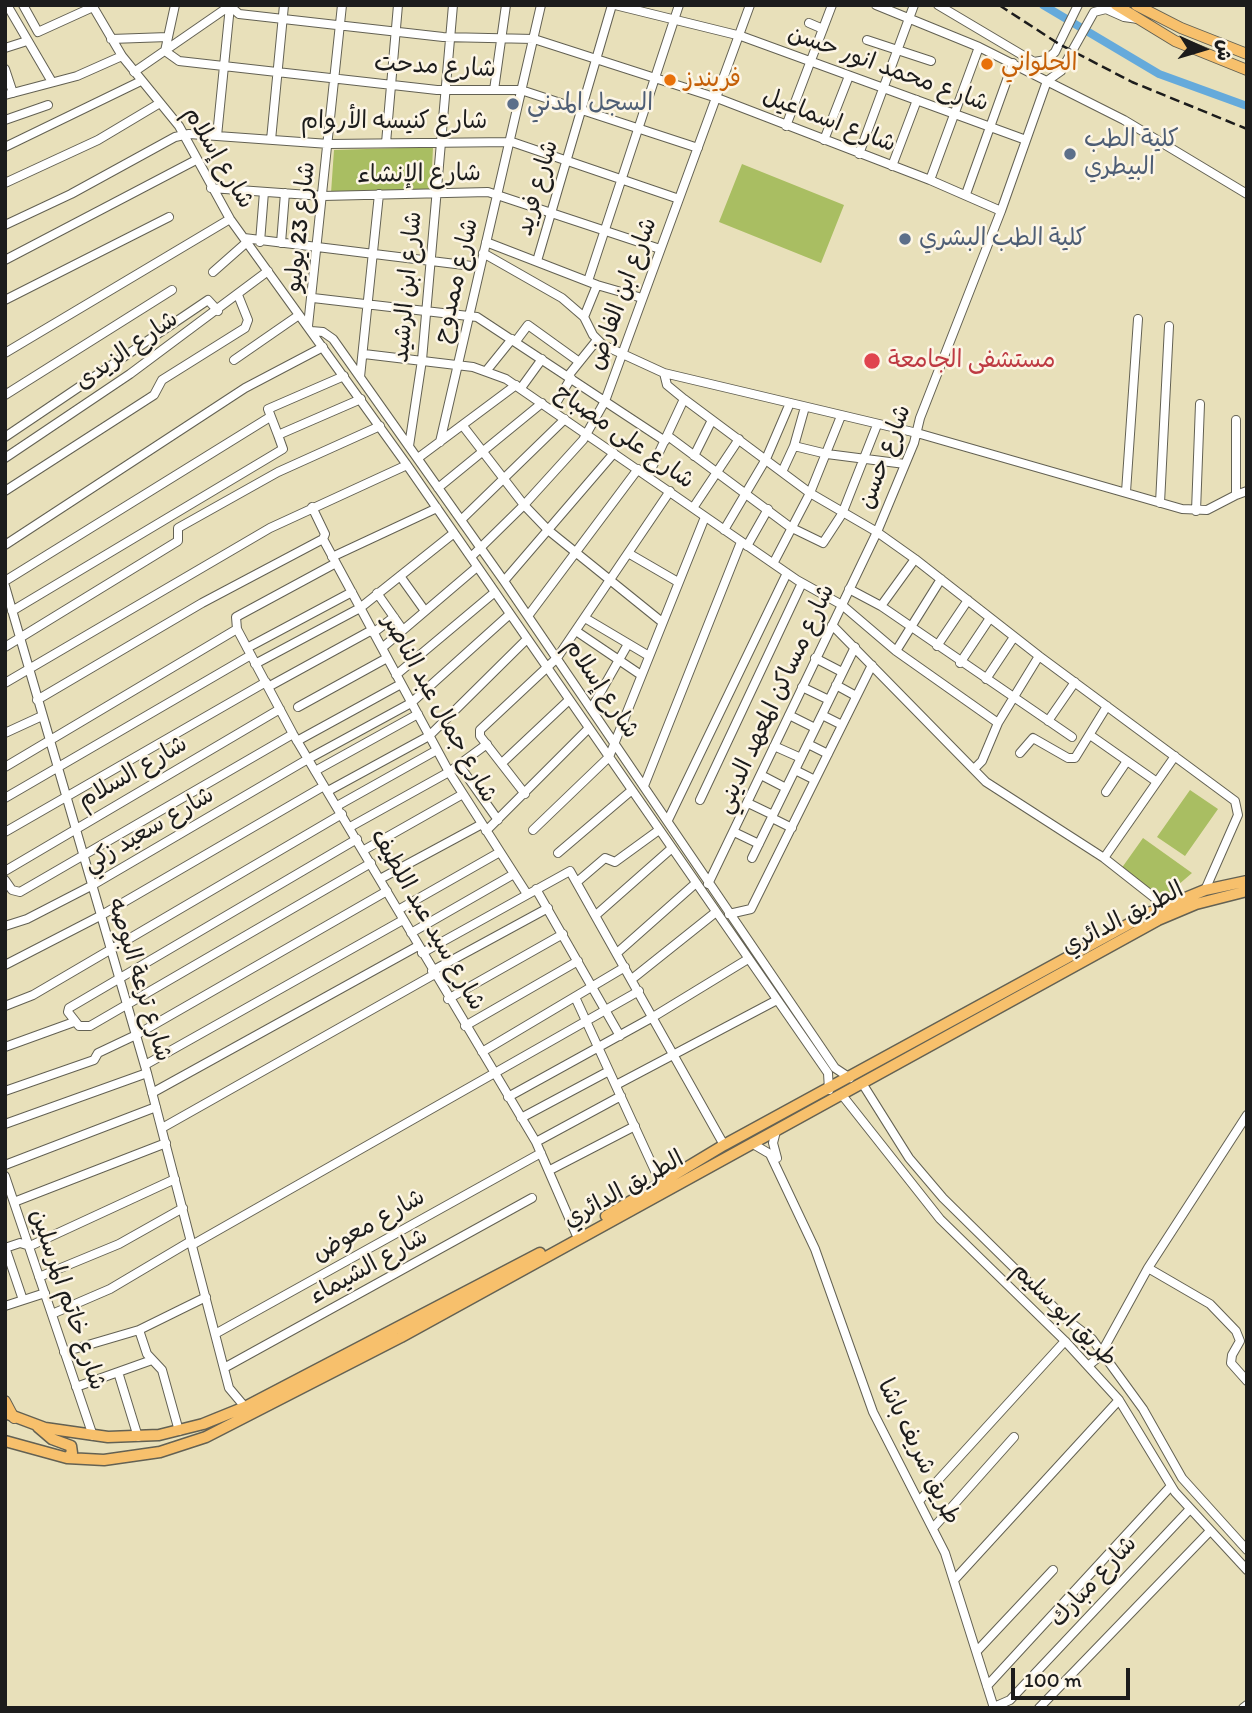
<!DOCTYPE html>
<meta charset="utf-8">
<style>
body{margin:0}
#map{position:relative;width:1252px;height:1713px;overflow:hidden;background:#e8e0ba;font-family:Itim,"Playpen Sans Arabic",sans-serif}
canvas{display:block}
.frame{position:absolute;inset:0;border:7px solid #1c1c1c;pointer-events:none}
.north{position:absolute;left:1168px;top:14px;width:70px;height:70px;-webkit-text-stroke:5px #fcf5e5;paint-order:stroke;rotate:94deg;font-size:19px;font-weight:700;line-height:28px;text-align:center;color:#1c1c1c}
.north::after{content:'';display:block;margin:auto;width:24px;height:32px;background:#1c1c1c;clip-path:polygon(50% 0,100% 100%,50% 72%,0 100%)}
.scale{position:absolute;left:1011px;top:1668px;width:119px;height:32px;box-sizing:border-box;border:4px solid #1c1c1c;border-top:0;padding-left:9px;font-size:21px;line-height:24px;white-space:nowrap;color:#1c1c1c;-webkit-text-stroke:5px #fcf5e5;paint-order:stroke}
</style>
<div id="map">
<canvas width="1252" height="1713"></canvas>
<div class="frame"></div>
<div class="north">ش</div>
<div class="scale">100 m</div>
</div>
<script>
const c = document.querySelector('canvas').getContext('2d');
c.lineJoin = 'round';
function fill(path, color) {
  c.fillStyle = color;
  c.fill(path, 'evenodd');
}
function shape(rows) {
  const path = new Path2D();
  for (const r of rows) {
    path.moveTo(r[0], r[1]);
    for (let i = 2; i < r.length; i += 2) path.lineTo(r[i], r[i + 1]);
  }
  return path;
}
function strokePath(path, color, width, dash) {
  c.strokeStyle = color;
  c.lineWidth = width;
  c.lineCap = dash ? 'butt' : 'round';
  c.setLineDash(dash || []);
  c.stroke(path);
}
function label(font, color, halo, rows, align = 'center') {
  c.font = font + ' Itim,"Playpen Sans Arabic",sans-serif';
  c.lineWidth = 5;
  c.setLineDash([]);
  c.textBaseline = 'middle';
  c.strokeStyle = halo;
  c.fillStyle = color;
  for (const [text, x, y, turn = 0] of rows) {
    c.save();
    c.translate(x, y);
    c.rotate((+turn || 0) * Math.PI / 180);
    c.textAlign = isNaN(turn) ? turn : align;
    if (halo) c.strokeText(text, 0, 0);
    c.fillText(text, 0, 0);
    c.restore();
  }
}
fill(shape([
 [433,147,431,191,331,193,334,150],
 [742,164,844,205,821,263,719,222],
 [1190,790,1218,809,1185,856,1157,837],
 [1143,838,1192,873,1163,898,1121,869]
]), '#a9be62');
strokePath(shape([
 [1043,5,1159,74,1247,106]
]), '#65aadb', 8);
const minor = shape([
 [7,5,52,82],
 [23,5,38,32,93,7],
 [92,5,122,56,179,126,230,219,407,465,828,1073,829,1090],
 [175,5,165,51,179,61,437,90,521,90,698,148],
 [615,5,741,36,1026,140],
 [876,5,979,47,1124,120,1247,194],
 [938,5,1034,62,1046,60,1055,52,1078,5],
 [230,6,239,14,443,37,534,39,717,98,930,180,1001,211],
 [809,23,823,29],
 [111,39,168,37],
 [867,40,931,61],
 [5,48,27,41],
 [5,69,13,93],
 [134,72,231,5],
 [1047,81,1061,71,1094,12,1106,9,1124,17,1138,19],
 [494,90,506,5],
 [5,95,77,76,122,56],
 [5,120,48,105],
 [786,126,832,5],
 [217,136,230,6],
 [271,140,284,5],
 [824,140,849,76],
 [386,143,398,5],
 [5,147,141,81],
 [859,154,914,5],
 [892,166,917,100],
 [930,180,979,47],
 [5,183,98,140,160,103],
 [211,188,323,196,488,192,660,249],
 [966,194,1013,63],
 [5,225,71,194,175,137,189,134,329,144,512,142,679,199],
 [244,238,480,267],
 [260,242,264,192],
 [486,242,597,285,642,298],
 [281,243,285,193],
 [483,253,562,298,584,317,593,335,603,345,664,373,917,433,1182,509,1207,510,1236,495,1236,420],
 [5,260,196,160],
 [537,261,612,5],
 [213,272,247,242],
 [588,281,679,5],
 [313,298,477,317,665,441],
 [5,300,169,217],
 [584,317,597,285],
 [308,326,342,5],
 [311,331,323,332,333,339,504,581,835,1068,850,1078],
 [516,341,528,325,578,361],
 [5,353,230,219],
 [364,354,473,367,506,379,797,580,842,605,896,651,998,723],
 [234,360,299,315],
 [487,370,512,339],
 [664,373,667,385,684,399,810,493,877,532,915,559,1039,656,1235,801,1238,815,1205,890],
 [344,376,268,409,278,435,361,399],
 [568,376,597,340],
 [360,377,379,194],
 [521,388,542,359],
 [5,395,172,290],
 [552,410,571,378],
 [463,426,524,505,548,530,662,622],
 [668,436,790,527,823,543,842,514,877,425],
 [5,437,208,300,218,311],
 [440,442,541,5],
 [409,446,422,360,453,5],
 [794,446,827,454,905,464],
 [694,456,712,420],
 [5,458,130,374,268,271],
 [418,458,516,385],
 [782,472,794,446,805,407],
 [648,476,684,399],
 [438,488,542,403],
 [5,491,154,395,162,380,245,328,248,320,238,295],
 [1126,492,1138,319],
 [1236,495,1247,491],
 [1160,503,1169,326],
 [312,507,325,534,323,539,449,772,527,894],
 [693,508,739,439],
 [1196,511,1200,404],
 [461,520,565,419],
 [724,530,766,459,790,403],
 [5,545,245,388,323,347],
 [747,546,768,509],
 [628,553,678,582],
 [332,557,437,508],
 [471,557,524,505,583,440,605,401,750,5],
 [774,562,810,493,841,416],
 [336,563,236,617,237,629,293,734,536,1142,576,1234],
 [400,576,425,611],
 [5,581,270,417],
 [504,581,614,453],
 [5,586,147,1073,229,1388,245,1407],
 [849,589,881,606,1072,737],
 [377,593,403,630],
 [881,606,915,559],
 [12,611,283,449,278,435],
 [528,616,638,469],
 [585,618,649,656],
 [832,625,986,782,1104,858,1165,906],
 [576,631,641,675],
 [373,633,394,617],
 [937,646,968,600],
 [5,647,178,541,178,528,278,472,380,426],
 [247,648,352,592],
 [382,648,477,567],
 [896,651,941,579],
 [815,658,842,672],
 [960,663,990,618],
 [255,664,360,608,454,533],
 [396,675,495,592],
 [986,679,1014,637],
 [5,683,270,528,407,465],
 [836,685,856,696],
 [268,687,372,630],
 [802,687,829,700],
 [37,700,202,603,323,539],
 [298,707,387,658],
 [591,709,628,644],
 [789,715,815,728],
 [822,715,842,725],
 [1048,721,1075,682],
 [5,733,42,716],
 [1090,735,1157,782],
 [297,741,401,684],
 [808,744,828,754],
 [774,746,801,758],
 [1020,753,1033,738,1068,758,1075,758,1107,706],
 [502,763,569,700],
 [459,765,498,820],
 [5,767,237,629],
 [974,769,982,761,998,723,1039,656],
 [795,770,815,780],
 [315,771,418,714],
 [761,775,786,788],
 [644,786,741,542],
 [328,791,429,736,527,639],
 [1106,792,1127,761],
 [525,794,480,736,480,730,557,658,670,491],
 [5,798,251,655],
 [700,800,802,583],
 [748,803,773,815],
 [337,806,437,750],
 [772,818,792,828],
 [668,820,787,573],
 [350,827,449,772,487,744],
 [533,830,609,757,705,517],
 [486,831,589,728],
 [5,832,266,682],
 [734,832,759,844],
 [357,839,69,1008,68,1012,79,1026,90,1026,371,863],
 [364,850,463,794],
 [558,853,632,790],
 [752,858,855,647],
 [1104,858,1175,756],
 [5,871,280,709],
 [380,879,482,824],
 [5,880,12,890,20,892,293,734],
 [577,882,605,858,615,862,659,830],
 [708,884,877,532,914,443,920,418,1001,211,1047,81],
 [536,889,620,1036],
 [398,910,500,852],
 [729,914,751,909,872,665],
 [596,915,672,848],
 [5,926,27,919,91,886,308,759,411,703,510,614],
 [411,933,514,874],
 [422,953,570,871,724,1145],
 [617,953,696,883],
 [5,965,100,916,324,786],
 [432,971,548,908],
 [632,979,716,912],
 [575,997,661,1184],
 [448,999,563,934],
 [5,1006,33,995,342,814],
 [465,1026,578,961],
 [5,1047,74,1022],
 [482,1052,625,967],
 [145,1065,403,920],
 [862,1083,909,1158,943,1198,1066,1319,1092,1339,1143,1409,1182,1478,1247,1550],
 [616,1085,777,1000],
 [5,1091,94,1060,98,1053,136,1035,387,891],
 [152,1093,418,946],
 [842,1095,940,1219,1065,1341,1119,1400,1175,1492,1247,1570],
 [508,1097,653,1017,748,959],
 [521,1118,609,1071],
 [5,1124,147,1073],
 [162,1128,435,974],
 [776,1131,773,1143,777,1158],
 [536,1142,621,1096],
 [753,1144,770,1154,815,1249,873,1412,945,1553,994,1708],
 [5,1165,156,1107],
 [550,1170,635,1126],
 [5,1176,93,1436],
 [14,1202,166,1143],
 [192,1245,639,991],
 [5,1247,23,1300],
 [5,1248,20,1243,30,1246,175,1179],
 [1148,1268,1210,1304,1236,1331,1240,1341,1232,1355,1231,1363,1247,1381],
 [39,1277,119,1244,183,1208],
 [5,1306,45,1293],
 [52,1314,110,1289,191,1241],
 [139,1330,147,1354,162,1370,179,1431],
 [215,1334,541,1153],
 [64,1352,139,1330,206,1297],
 [1088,1366,1099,1357,1148,1268,1247,1115],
 [224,1368,532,1198],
 [118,1372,138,1437],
 [76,1387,152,1360],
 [920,1500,1065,1341],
 [934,1527,1014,1437],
 [955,1579,1119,1400],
 [977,1651,1053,1570],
 [987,1686,1171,1486],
 [994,1707,1010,1700,1190,1509],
 [1039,1708,1210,1531],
 [1243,1708,1247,1705]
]);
const major = shape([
 [1116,5,1175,41,1247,70],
 [1136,5,1181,28,1247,54],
 [5,1401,14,1418]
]);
const highway = shape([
 [606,1216,724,1145,1149,913,1205,890,1247,881],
 [5,1413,45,1428,108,1437,159,1435,203,1424,245,1407,540,1253],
 [38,1427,52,1439,71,1446,72,1453,67,1458],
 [5,1441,67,1458,104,1460,160,1452,206,1437,401,1337,1158,920,1196,904,1247,891]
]);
strokePath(minor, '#636153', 10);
strokePath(major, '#636153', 12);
strokePath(highway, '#636153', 13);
strokePath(minor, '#fff', 8);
strokePath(major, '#f7c06c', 10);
strokePath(highway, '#f7c06c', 10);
strokePath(shape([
 [999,5,1059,44,1132,82,1247,129]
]), '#1c1c1c', 2.5, [10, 5]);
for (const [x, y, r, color] of [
 [987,64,7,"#e8710a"],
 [670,80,7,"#e8710a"],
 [513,104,7,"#5c6f8a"],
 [1070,154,7,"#5c6f8a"],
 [905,239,7,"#5c6f8a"],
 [872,361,9,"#e0444e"]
]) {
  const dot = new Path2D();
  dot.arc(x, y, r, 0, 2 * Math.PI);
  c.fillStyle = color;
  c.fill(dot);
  strokePath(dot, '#fcf5e5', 2.5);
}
label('24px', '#c56008', '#fcf5e5', [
 ["الحلواني",1001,64],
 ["فريندز",684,80]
], 'left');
label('24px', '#1c1c1c', '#fcf5e5', [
 ["شارع مدحت",435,67,3],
 ["شارع محمد انور حسن",888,69,20],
 ["شارع اسماعيل",829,121,21],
 ["شارع كنيسه الأروام",394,122],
 ["شارع إسلام",218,158,59],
 ["شارع الإنشاء",419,175,-1],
 ["شارع فريد",538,188,-74],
 ["شارع 23 يوليو",301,227,-84],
 ["شارع ممدوح",457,281,-77],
 ["شارع ابن الرشيد",408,287,-85],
 ["شارع ابن الفارض",623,294,-70],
 ["شارع الزيدى",127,351,-35],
 ["شارع على مصباح",624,437,35],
 ["شارع حسن",885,457,-69],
 ["شارع إسلام",601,689,56],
 ["شارع مساكن المعهد الديني",776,699,-65],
 ["شارع جمال عبد الناصر",439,709,61],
 ["شارع السلام",133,773,-30],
 ["شارع سعيد زكي",149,830,-30],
 ["الطريق الدائري",1123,919,-27],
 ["شارع سيد عبد اللطيف",427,920,60],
 ["شارع ترعة البوصه",139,980,73],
 ["الطريق الدائري",624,1190,-29],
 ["شارع معوض",369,1226,-29],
 ["شارع الشيماء",369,1267,-29],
 ["شارع خاتم المرسلين",67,1300,71],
 ["طريق ابو سليم",1064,1315,45],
 ["طريق شريف باشا",918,1452,64],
 ["شارع مبارك",1094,1582,-47]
]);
label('24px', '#4e5e75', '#fcf5e5', [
 ["السجل المدني",527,104],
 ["كلية الطب",1084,140],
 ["البيطري",1084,168],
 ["كلية الطب البشري",919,239]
], 'left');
label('24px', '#be3a42', '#fcf5e5', [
 ["مستشفى الجامعة",888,361]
], 'left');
</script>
